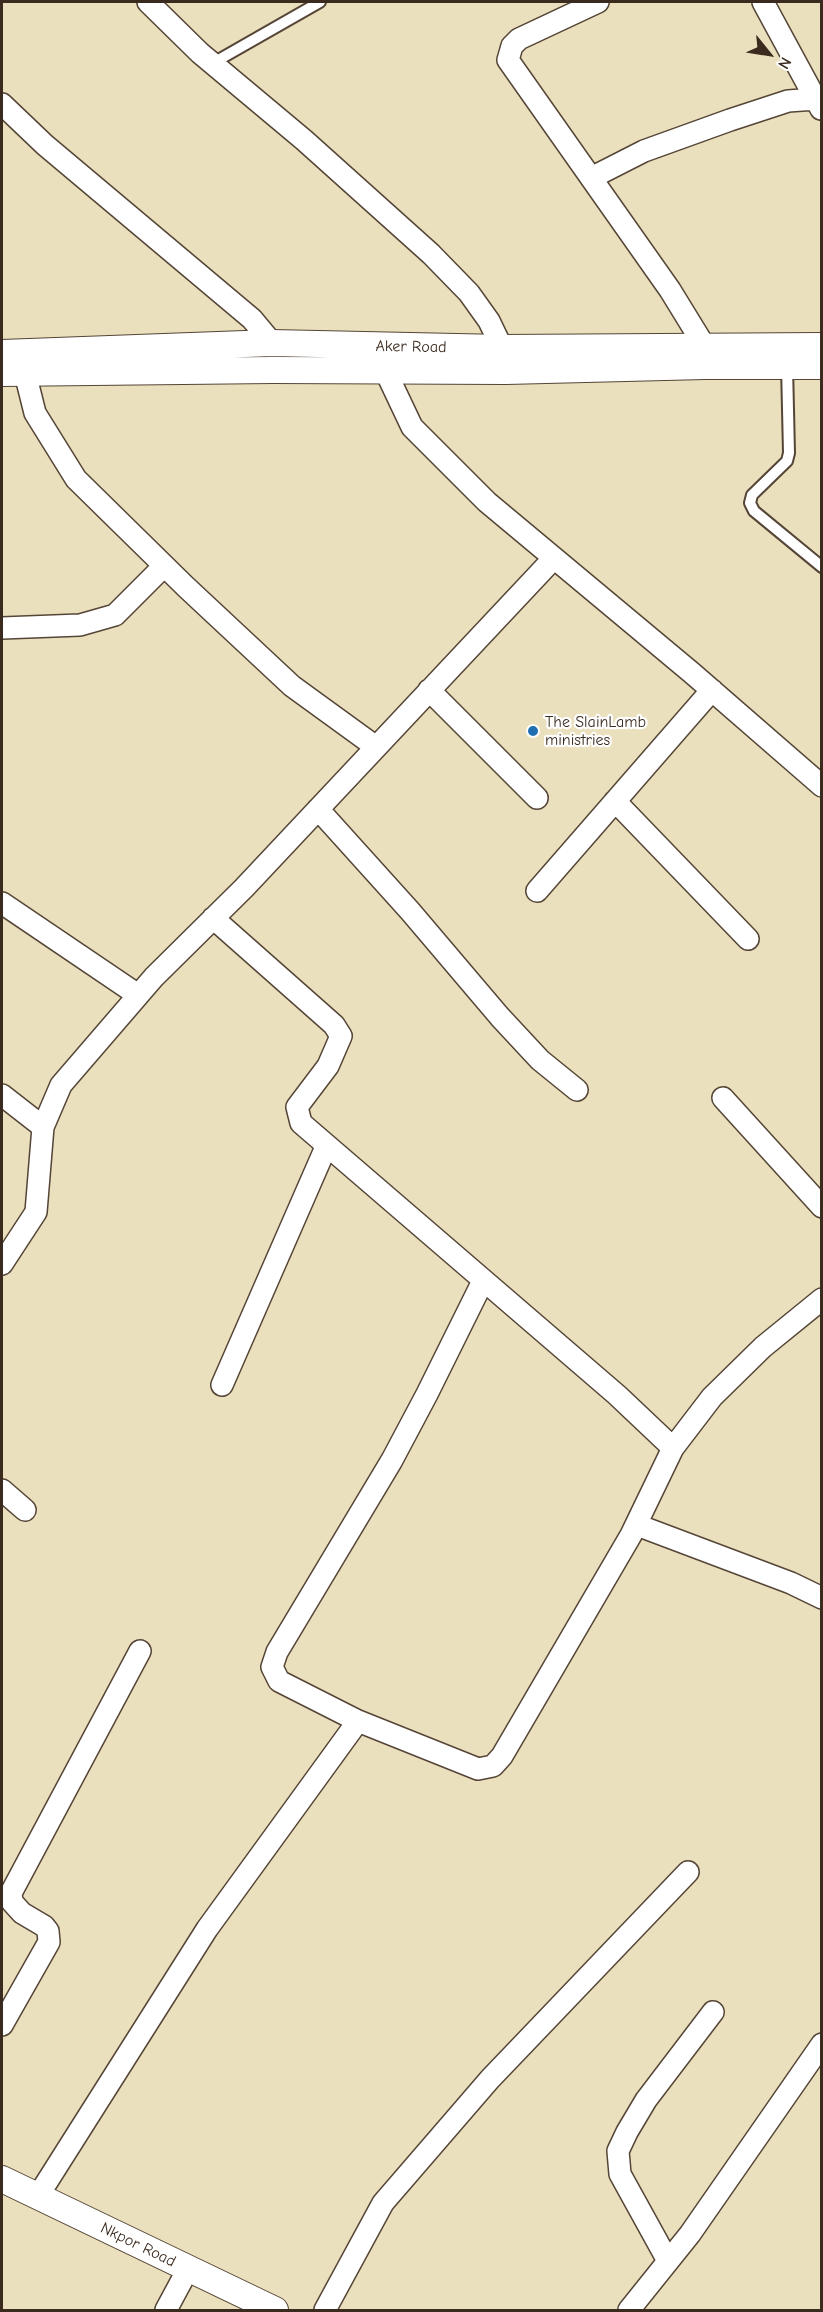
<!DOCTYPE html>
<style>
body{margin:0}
#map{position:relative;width:823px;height:2312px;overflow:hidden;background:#eae0bd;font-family:"Comic Neue",sans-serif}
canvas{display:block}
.frame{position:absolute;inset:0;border:3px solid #3b2a1e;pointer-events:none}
.north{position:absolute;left:739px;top:24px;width:60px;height:60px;-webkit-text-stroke:4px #fff;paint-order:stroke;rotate:120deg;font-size:16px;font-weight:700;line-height:24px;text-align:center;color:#3b2a1e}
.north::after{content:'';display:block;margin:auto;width:21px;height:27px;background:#3b2a1e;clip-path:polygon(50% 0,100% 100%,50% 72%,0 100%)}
</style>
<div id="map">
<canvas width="823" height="2312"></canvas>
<div class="frame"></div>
<div class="north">N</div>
</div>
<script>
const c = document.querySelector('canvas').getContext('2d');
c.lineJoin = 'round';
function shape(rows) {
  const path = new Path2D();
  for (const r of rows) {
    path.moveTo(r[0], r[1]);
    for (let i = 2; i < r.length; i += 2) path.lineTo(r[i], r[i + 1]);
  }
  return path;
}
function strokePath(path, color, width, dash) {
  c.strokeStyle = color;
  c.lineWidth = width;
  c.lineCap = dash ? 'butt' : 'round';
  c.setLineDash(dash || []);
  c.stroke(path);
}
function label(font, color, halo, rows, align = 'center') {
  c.font = font + ' "Comic Neue",sans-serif';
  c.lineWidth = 4.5;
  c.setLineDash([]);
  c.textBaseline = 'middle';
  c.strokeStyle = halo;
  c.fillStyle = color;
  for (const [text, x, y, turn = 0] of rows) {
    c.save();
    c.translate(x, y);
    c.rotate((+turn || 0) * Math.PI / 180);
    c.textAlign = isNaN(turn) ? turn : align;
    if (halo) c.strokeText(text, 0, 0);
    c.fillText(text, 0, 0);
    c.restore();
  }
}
const service = shape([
 [213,63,320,2],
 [787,366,789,453,787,461,752,495,750,503,754,511,822,567]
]);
const minor = shape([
 [148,2,200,53,304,140,431,254,469,293,489,321,502,348],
 [598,2,519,39,512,46,508,60,670,290,705,347],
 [763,2,821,109],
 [2,104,45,145,252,319,272,343],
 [591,178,644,151,730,120,788,101,816,99],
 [385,370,412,427,487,502,692,673,822,786],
 [25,373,35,413,76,479,186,587,292,686,376,747],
 [2,628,80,625,115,615,164,566],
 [429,690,537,798],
 [615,801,748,939],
 [318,809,410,911,500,1017,540,1060,577,1090],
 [537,891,712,690],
 [2,903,138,995],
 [213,918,334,1025,341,1036,328,1066,297,1107,301,1123,617,1395,673,1448],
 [2,1095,43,1127],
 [723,1098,822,1207],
 [2,1264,36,1212,43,1127,61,1085,154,977,244,888,554,558],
 [222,1385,326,1147],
 [2,1490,25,1510],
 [637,1525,791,1583,822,1598],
 [358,1721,279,1681,272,1667,277,1652,392,1460,427,1394,483,1281],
 [2,2025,49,1942,48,1931,44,1926,22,1913,12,1902,11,1893,140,1651],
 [38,2196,207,1929,358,1721,478,1769,493,1766,502,1756,631,1535,673,1448,712,1397,763,1347,822,1299],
 [668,2261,620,2174,618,2151,627,2132,646,2100,713,2012],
 [166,2310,188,2269],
 [325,2310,383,2203,490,2079,688,1872],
 [629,2310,690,2234,822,2044]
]);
const tertiary = shape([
 [2,353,272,343,502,348,822,346],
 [2,373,273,370,506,371,705,366,822,366],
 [2,2179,275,2310]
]);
strokePath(service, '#554536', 14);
strokePath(minor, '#554536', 24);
strokePath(tertiary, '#554536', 28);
strokePath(service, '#fff', 10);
strokePath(minor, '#fff', 21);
strokePath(tertiary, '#fff', 26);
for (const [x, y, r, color] of [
 [533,731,6,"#1f6fb2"]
]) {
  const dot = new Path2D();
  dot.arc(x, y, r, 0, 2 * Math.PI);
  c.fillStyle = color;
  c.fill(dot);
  strokePath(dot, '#fff', 2);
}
label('16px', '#3b2a1e', '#fff', [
 ["Aker Road",411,347,1],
 ["Nkpor Road",138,2245,26]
]);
label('16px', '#3b2a1e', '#fff', [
 ["The SlainLamb",545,722],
 ["ministries",545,740]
], 'left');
</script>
